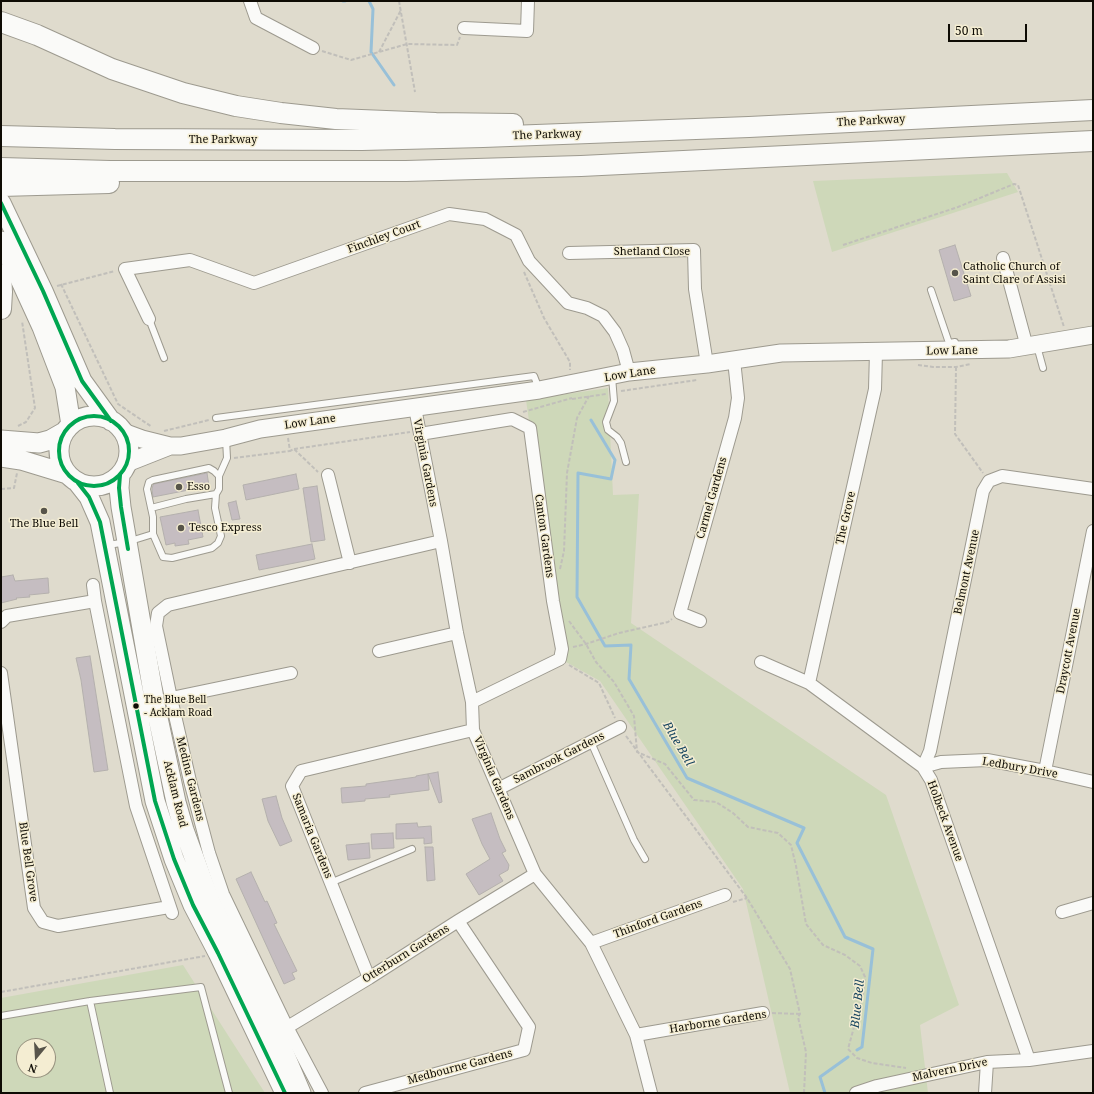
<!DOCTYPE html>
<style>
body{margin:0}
#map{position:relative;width:1094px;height:1094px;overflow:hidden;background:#dfdbcd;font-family:"Noto Serif",serif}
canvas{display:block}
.frame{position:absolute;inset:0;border:2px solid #0e0b04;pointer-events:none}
.north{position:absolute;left:16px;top:1038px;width:40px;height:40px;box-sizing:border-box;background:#f4edd2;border:1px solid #989380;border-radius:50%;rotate:198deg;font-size:11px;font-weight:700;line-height:16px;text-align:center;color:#0e0b04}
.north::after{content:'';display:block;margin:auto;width:14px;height:18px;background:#57544a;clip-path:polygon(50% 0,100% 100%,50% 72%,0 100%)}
.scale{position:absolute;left:948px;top:24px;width:79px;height:18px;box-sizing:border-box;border:2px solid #0e0b04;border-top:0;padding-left:5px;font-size:12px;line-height:14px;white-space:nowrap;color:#0e0b04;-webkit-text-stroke:3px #f4edd2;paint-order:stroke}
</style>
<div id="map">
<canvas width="1094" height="1094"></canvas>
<div class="frame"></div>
<div class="north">N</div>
<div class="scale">50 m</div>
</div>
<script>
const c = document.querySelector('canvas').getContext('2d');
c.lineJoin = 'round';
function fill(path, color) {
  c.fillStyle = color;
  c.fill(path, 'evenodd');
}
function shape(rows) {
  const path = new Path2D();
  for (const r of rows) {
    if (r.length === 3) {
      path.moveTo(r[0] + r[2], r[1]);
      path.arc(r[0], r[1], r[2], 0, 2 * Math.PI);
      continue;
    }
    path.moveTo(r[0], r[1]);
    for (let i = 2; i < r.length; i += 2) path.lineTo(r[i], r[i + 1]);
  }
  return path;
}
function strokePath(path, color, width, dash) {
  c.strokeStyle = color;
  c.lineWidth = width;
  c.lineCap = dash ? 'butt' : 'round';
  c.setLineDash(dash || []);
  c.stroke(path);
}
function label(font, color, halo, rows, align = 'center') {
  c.font = font + ' "Noto Serif",serif';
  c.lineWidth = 3;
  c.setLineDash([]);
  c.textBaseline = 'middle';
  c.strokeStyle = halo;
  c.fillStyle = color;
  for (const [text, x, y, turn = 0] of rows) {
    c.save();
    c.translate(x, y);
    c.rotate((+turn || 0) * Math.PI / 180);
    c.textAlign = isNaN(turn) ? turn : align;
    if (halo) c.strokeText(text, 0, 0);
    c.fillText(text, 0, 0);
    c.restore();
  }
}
fill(shape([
 [1007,173,1018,192,832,252,813,181],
 [608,388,613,495,639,494,631,623,886,795,959,1005,920,1025,928,1093,790,1093,743,889,600,681,566,662,566,644,555,601,526,400],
 [183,965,265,1093,1,1093,1,998],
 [24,1046,48,1046,48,1070,24,1070]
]), '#ced8b9');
strokePath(shape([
 [343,1,345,1],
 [369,1,373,9,371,52,394,85],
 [591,420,615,460,611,479,578,473,577,597,605,646,631,645,629,679,687,778,804,828,797,843,845,937,873,949,862,1047,857,1050],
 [825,1093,820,1077,848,1057]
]), '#98c0d8', 3);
const building = shape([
 [955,245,971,296,954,301,939,250,955,245],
 [207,473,209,486,153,497,152,489,153,485,154,484,207,473],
 [296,474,299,489,246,500,243,485,296,474],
 [317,486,325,540,311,542,303,488,317,486],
 [236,501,240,519,232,520,228,503,236,501],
 [198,510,203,537,188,540,189,544,175,546,175,543,166,545,160,517,198,510],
 [312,544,315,559,259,570,256,555,312,544],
 [13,575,15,581,48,578,49,593,29,595,30,597,16,598,17,599,1,603,1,577,13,575],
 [90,656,108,770,94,772,81,680,76,658,90,656],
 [438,772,442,802,439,803,428,774,429,790,389,795,390,797,365,799,365,801,342,803,341,788,366,786,366,784,416,777,416,776,438,772],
 [276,796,282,818,292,841,280,846,268,821,262,799,276,796],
 [491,813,500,839,506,851,502,853,509,865,508,870,499,875,503,881,479,895,466,874,490,859,482,844,472,819,491,813],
 [417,823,418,827,431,826,432,843,424,844,424,838,396,839,396,824,417,823],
 [393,833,394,848,372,849,371,834,393,833],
 [369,843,370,858,348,860,346,845,369,843],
 [425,847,433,847,435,880,427,881,425,847],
 [251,872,265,902,267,901,277,923,274,924,297,971,292,973,295,979,284,984,236,879,251,872]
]);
fill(building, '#c5bdc1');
strokePath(building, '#b4b0ad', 1);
const service = shape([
 [931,290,949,343,955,342],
 [149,319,164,358],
 [1037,346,1043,368],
 [612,377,614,401,606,422,608,430,617,437,621,443,626,462],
 [216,418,534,376,539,389],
 [219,476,227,458,226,439],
 [151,508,186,499,216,494],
 [108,545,127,542,153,534,163,557,172,558,212,548,218,543,221,536,215,508,216,494,219,489,219,476,214,471,209,468,153,480,149,482,147,489,153,517,153,534],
 [591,742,634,840,645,859],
 [330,883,412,849],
 [90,1001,110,1093],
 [1,1016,90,1001,201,987,229,1093]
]);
const minor = shape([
 [250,1,256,18,313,48],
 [464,28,527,31,528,1],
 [569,253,694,250,695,289,707,364],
 [1003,258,1027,347],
 [149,319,125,269,190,260,254,283,449,214,485,219,516,235,529,261,568,303,587,308,603,316,615,332,623,350,629,372],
 [415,408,441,541,457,633,472,702,473,730,535,874,591,943,636,1035,651,1093],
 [420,434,512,419,530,428,553,601,562,649,560,659,472,702],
 [328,475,350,563],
 [93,585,95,601,136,806,172,913],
 [700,621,680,613,735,418,738,398,734,360],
 [1,622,7,616,95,601],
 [379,651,457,633],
 [761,662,809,683,923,767,931,780,1029,1060],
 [1,673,34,908,43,922,58,926,169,907],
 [809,683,875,389,876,352],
 [171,698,291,673],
 [923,767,930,751,983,491,989,481,1002,476,1093,489],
 [923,767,941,762,987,760,1045,771,1093,782],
 [1045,771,1093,531],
 [498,789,620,727],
 [1062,912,1093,903],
 [591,943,725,895],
 [369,978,292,786,301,771,473,730],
 [281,1031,369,978,458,921,535,874],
 [636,1035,763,1013],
 [322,1093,287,1027,223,894,209,853,190,781,171,698,156,626,158,613,168,605,441,541],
 [365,1093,524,1050,529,1027,458,921],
 [856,1093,877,1086,987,1062,1029,1060,1093,1051],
 [985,1093,987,1062]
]);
const secondary = shape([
 [123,432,142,439,170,446,181,446,226,438,260,429,539,390,629,372,707,364,781,353,1009,349,1093,335],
 [127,463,170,446]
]);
const primary = shape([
 [1,203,43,291,82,381,111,421],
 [1,241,14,266,42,327,65,387,71,425],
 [94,451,35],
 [1,440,39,443,50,440,64,432],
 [1,457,21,460,67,474],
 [120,475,119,488,121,507,155,704,176,802,184,830,210,901,276,1034,301,1093],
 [78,483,89,497,100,522,155,801,174,859,193,905,218,953,285,1093]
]);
const trunk = shape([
 [1,22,37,35,112,69,183,93,236,106,281,113,336,119,436,123,513,124],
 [1,136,115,139,362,140,483,137,749,127,1093,110],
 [1,168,110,171,406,171,581,166,1093,141],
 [1,186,109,183],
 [1,274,2,292,1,309]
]);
strokePath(service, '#9d9a8f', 8);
strokePath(minor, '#9d9a8f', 14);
strokePath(secondary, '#9d9a8f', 19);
strokePath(primary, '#9d9a8f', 21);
strokePath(trunk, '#9d9a8f', 22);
strokePath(shape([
 [399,1,415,92],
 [322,51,351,60,407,44,457,45,460,37],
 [379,52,401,10],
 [843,245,958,207,1014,184,1018,185,1064,327],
 [524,272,544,318,570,362,570,370],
 [61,284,118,404,152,427],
 [57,286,115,271],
 [918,365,933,367,956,367,971,364],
 [956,367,955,434,983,473],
 [621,391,697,380],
 [572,399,606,394],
 [523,412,572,398],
 [18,426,26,422,35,408,22,321],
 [164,431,209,420],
 [288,438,290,451,294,449,318,472],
 [294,449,410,432],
 [234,458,290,451],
 [1,489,14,488,17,473],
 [560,569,564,551,567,473,577,418,589,396],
 [569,621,586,644,596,662,614,682,634,716,637,752,665,764,694,800,716,802,733,813,748,827,778,833,791,845,796,866,806,924,823,945,845,955,860,966,865,977,863,994,848,1049,857,1058,872,1063,906,1068],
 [573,647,586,644,619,633,668,622,672,619],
 [569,665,599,683,615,718],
 [626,736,747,898,790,969,800,1014,798,1017,806,1052,804,1093],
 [733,902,747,898],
 [1,992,205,956],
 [772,1013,800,1014]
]), '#c1bfba', 2, [4, 2]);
strokePath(service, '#fafaf8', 6);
strokePath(minor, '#fafaf8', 12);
strokePath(secondary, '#fafaf8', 17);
strokePath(primary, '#fafaf8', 19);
strokePath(trunk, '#fafaf8', 20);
strokePath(shape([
 [1,203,43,291,82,381,111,421],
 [94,451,35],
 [120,475,119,488,121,507,128,549],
 [78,483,89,497,100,522,155,801,174,859,193,905,218,953,285,1093]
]), '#00a651', 4);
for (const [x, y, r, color] of [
 [955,273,4,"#57544a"],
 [179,487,4,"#57544a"],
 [44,511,4,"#57544a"],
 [181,528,4,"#57544a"],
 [136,706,3.5,"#0e0b04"]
]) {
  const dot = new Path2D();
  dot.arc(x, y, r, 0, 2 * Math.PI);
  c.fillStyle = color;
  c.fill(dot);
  strokePath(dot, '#f4edd2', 1.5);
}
label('10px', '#0e0b04', '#f4edd2', [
 ["The Blue Bell",144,700],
 ["- Acklam Road",144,713]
], 'left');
label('11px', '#0e0b04', '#f4edd2', [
 ["The Parkway",871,121,-3],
 ["The Parkway",547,135,-2],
 ["The Parkway",223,140],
 ["Finchley Court",384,237,-20],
 ["Shetland Close",652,252],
 ["Low Lane",952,351,-1],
 ["Low Lane",630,374,-9],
 ["Low Lane",310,422,-8],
 ["Virginia Gardens",425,463,79],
 ["Carmel Gardens",712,498,-74],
 ["The Grove",846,518,-77],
 ["Canton Gardens",544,536,82],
 ["Belmont Avenue",967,572,-78],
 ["Draycott Avenue",1069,651,-79],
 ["Sambrook Gardens",559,758,-27],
 ["Ledbury Drive",1020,768,10],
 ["Virginia Gardens",494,778,67],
 ["Medina Gardens",190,779,76],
 ["Acklam Road",175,794,76],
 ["Holbeck Avenue",945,821,70],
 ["Samaria Gardens",312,836,68],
 ["Blue Bell Grove",28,862,82],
 ["Thinford Gardens",658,919,-20],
 ["Otterburn Gardens",406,954,-32],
 ["Harborne Gardens",718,1022,-9],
 ["Medbourne Gardens",460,1067,-15],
 ["Malvern Drive",950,1070,-12]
]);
label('11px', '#0e0b04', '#f4edd2', [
 ["Catholic Church of",963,267],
 ["Saint Clare of Assisi",963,280],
 ["Esso",187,487],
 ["The Blue Bell",44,524,"center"],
 ["Tesco Express",189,528]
], 'left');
label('italic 12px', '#15435f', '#f4edd2', [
 ["Blue Bell",678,744,60],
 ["Blue Bell",858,1004,-84]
]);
</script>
